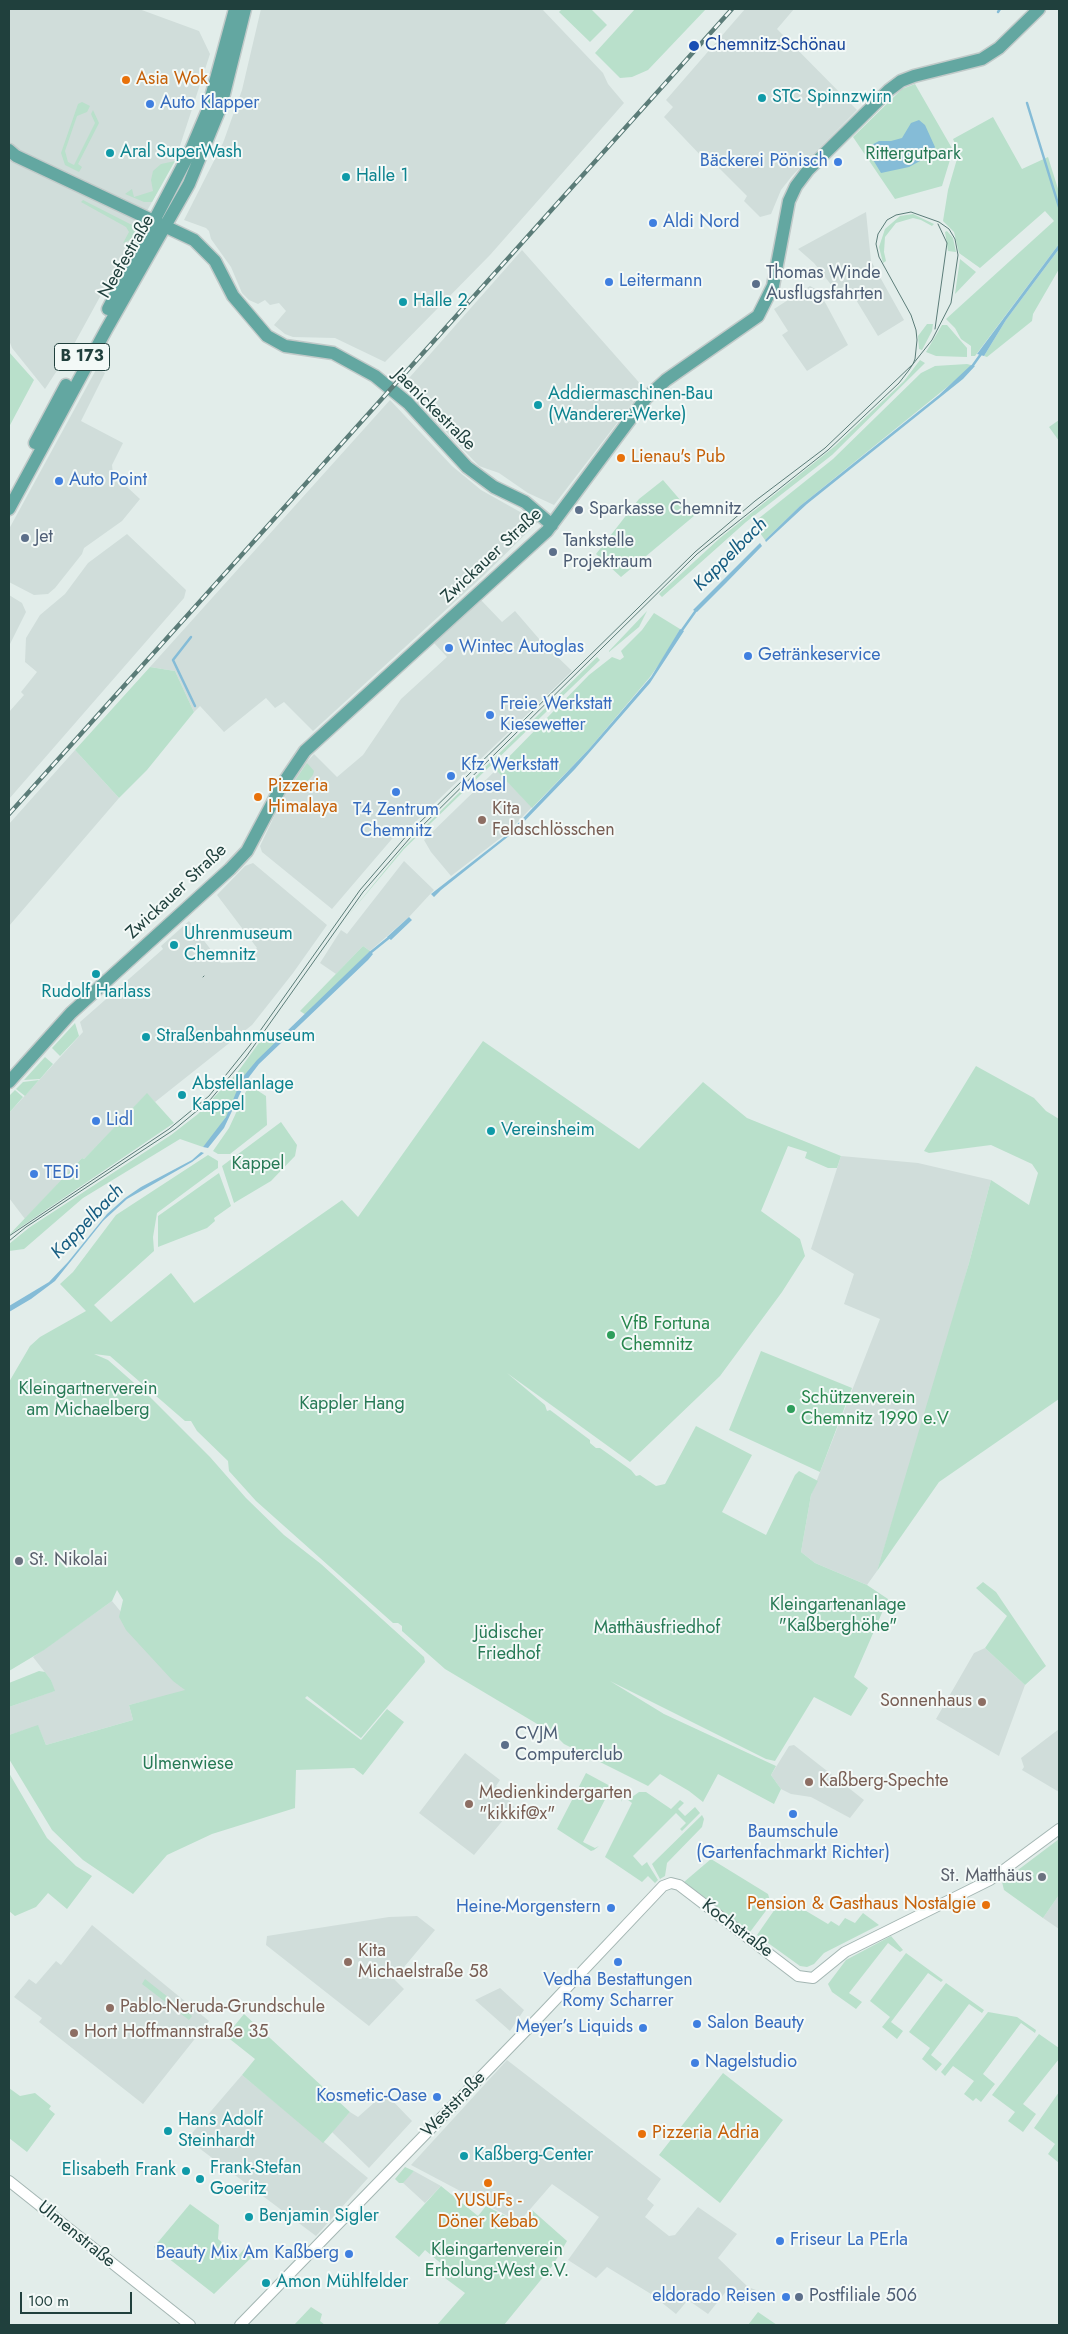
<!DOCTYPE html>
<meta charset="utf-8">
<style>
body{margin:0}
#map{position:relative;width:1068px;height:2334px;overflow:hidden;background:#e2edea;font-family:Jost,sans-serif}
canvas{display:block}
.frame{position:absolute;inset:0;border:10px solid #20403d;pointer-events:none}
.scale{position:absolute;left:20px;top:2292px;width:112px;height:22px;box-sizing:border-box;border:2px solid #20403d;border-top:0;padding-left:6px;font-size:15px;line-height:18px;white-space:nowrap;color:#20403d;-webkit-text-stroke:4px #f3f9f7;paint-order:stroke}
</style>
<div id="map">
<canvas width="1068" height="2334"></canvas>
<div class="frame"></div>
<div class="scale">100 m</div>
</div>
<script>
const c = document.querySelector('canvas').getContext('2d');
c.lineJoin = 'round';
function fill(path, color) {
  c.fillStyle = color;
  c.fill(path, 'evenodd');
}
function shape(rows) {
  const path = new Path2D();
  for (const r of rows) {
    path.moveTo(r[0], r[1]);
    for (let i = 2; i < r.length; i += 2) path.lineTo(r[i], r[i + 1]);
  }
  return path;
}
function strokePath(path, color, width, dash) {
  c.strokeStyle = color;
  c.lineWidth = width;
  c.lineCap = dash ? 'butt' : 'round';
  c.setLineDash(dash || []);
  c.stroke(path);
}
function label(font, color, halo, rows, align = 'center') {
  c.font = font + ' Jost,sans-serif';
  c.lineWidth = 4;
  c.setLineDash([]);
  c.textBaseline = 'middle';
  c.strokeStyle = halo;
  c.fillStyle = color;
  for (const [text, x, y, turn = 0] of rows) {
    c.save();
    c.translate(x, y);
    c.rotate((+turn || 0) * Math.PI / 180);
    c.textAlign = isNaN(turn) ? turn : align;
    if (halo) c.strokeText(text, 0, 0);
    c.fillText(text, 0, 0);
    c.restore();
  }
}
fill(shape([
 [9,9,139,9,199,31,210,54,176,158,73,346,45,389,12,348,9,340],
 [261,9,542,9,603,73,608,84,624,103,490,255,385,362,335,338,293,337,285,334,274,325,286,311,279,303,270,305,265,300,258,304,249,300,242,293,231,267,211,239,209,231,206,228,184,220,223,143,242,90],
 [745,9,794,9,777,29,857,110,792,176,781,190,771,214,760,217,744,201,747,196,708,157,705,160,664,117,673,107,666,100],
 [866,212,871,261,904,320,878,336,847,285,836,291,814,263,798,249],
 [522,250,644,388,554,505,528,493,499,473,479,466,402,386],
 [810,286,817,290,826,304,848,345,807,371,782,335,788,331,774,309],
 [97,368,105,373,81,421,123,443,112,465,113,474,140,499,122,521,84,548,82,554,55,588,48,594,34,595,9,582,9,529],
 [390,400,452,466,481,490,538,522,483,576,313,731,284,702,275,708,266,698,224,732,200,706,194,712,175,671,150,667],
 [127,534,186,590,184,598,9,799,9,712,24,695,21,692,37,672,25,662,26,638,40,615,65,594,88,563],
 [9,595,22,603,26,612,9,646],
 [481,600,502,622,515,611,540,640,572,671,408,829,405,825,403,826,332,909,262,852,260,846,293,777,314,754,337,777,363,755,401,699,447,657,434,643],
 [75,750,119,798,9,926,9,824],
 [496,770,532,807,507,833,451,876,431,852,424,840],
 [404,861,434,890,409,917,370,951,363,946,336,974,320,963,341,930,347,934],
 [253,863,327,925,293,973,252,1025,155,1102,147,1094,84,1159,82,1158,25,1219,9,1198,9,1113,83,1032,80,1022,163,949,161,946,189,921,221,963,240,962,257,948,217,895,245,866],
 [841,1156,918,1163,991,1180,969,1263,931,1397,877,1571,867,1585,815,1563,801,1552,811,1495,880,1319,844,1304,854,1274,811,1249],
 [112,1601,186,1691,129,1705,133,1720,46,1745,38,1726,9,1735,9,1707,54,1691,51,1680,33,1657],
 [985,1648,1025,1685,999,1756,936,1719,974,1653],
 [1059,1729,1059,1792,1022,1770,1024,1767,1021,1758],
 [794,1745,864,1800,850,1818,811,1797,791,1794,781,1789,771,1775,789,1746],
 [465,1753,500,1780,496,1786,501,1790,500,1793,511,1802,514,1807,474,1855,419,1813],
 [1059,1895,1059,1929,1043,1918],
 [417,1916,435,1930,394,1979,404,1989,369,2026,266,1945,267,1936,389,1917],
 [92,1925,209,2021,143,2104,39,2022,42,2018,14,1997,29,1979,36,1984,56,1961,61,1965],
 [500,1988,524,2010,510,2031,475,2000],
 [507,2060,661,2179,647,2199,654,2205,645,2217,669,2236,675,2235,698,2207,737,2234,718,2258,748,2287,756,2290,745,2303,728,2289,708,2314,688,2300,676,2314,651,2294,607,2267,596,2278,568,2260,599,2217,552,2184,519,2222,411,2165],
 [242,2075,368,2178,316,2236,187,2139],
 [385,2093,412,2121,369,2168,332,2132,350,2112,358,2117],
 [414,2171,441,2186,425,2203,402,2182]
]), '#d0ddda');
fill(shape([
 [562,9,591,9,607,25,590,42,559,12],
 [635,9,706,9,648,70,632,77,620,78,595,53],
 [915,84,953,150,942,186,895,199,853,137,902,89],
 [82,102,90,106,87,112,77,116,65,151,68,162,74,165,95,123,91,114,93,110,99,123,78,164,82,167,79,172,65,165,61,153,78,104],
 [993,117,1022,169,1048,157,1059,192,1059,244,975,356,971,356,971,346,961,339,955,328,946,319,1054,221,1045,211,980,268,959,253,954,232,943,221,948,190,959,152,953,139],
 [175,161,152,202,144,202,125,194,132,189,134,197,153,191,151,180,153,171,161,164],
 [83,200,132,225,136,233,131,246,130,240,123,243,129,232,126,227,81,202],
 [913,214,934,224,932,226,921,220,913,218,896,223,885,237,884,252,886,261,883,263,879,247,885,229,900,216],
 [947,231,953,238,956,252,948,251,945,232],
 [1059,249,1059,269,1033,314,1032,321,987,357,984,356,1006,320],
 [960,259,976,272,955,294],
 [927,324,933,324,932,331,922,350,919,349,918,336],
 [942,325,947,325,967,348,967,357,936,356,926,352],
 [9,352,34,380,9,427],
 [920,360,925,363,923,365,832,455,746,522,662,597,659,594,720,538,835,446,904,381],
 [967,364,971,365,967,371,800,506,765,540,753,523,833,459,921,373,935,366],
 [1059,420,1059,441,1049,427],
 [663,480,694,516,621,577,596,554,639,499],
 [647,611,639,627,609,652,609,651],
 [654,613,680,629,662,660,650,677,589,749,532,808,496,770,589,675,612,657,620,660,624,657,621,651,642,630],
 [597,657,600,660,404,849,346,918,404,847],
 [150,667,175,671,194,712,147,770,107,810,119,798,75,750],
 [307,763,314,771,313,775,304,785,292,785],
 [363,946,370,951,306,1015,300,1011],
 [75,1023,79,1036,60,1056,52,1048],
 [261,1040,279,1040,242,1078,230,1111,213,1137,203,1147,180,1139,83,1198,24,1249,9,1251,9,1244,30,1227,171,1135,198,1114,237,1073],
 [483,1041,639,1149,703,1082,747,1118,841,1156,837,1168,828,1168,805,1158,807,1152,788,1146,761,1211,800,1239,805,1256,782,1292,720,1376,630,1462,507,1373,545,1405,547,1411,550,1410,590,1440,590,1443,596,1448,600,1448,631,1470,636,1476,640,1475,656,1486,665,1484,696,1426,752,1455,722,1512,766,1535,795,1475,799,1471,818,1481,811,1495,801,1552,815,1563,867,1585,888,1599,854,1677,868,1688,851,1716,814,1697,775,1761,766,1759,610,1681,664,1714,776,1766,771,1775,781,1789,774,1804,718,1774,703,1802,689,1791,660,1774,648,1786,564,1744,554,1734,445,1669,402,1631,402,1626,398,1623,393,1623,256,1501,229,1471,228,1461,197,1431,191,1421,185,1421,110,1356,94,1354,108,1360,150,1397,210,1457,246,1498,284,1535,321,1564,424,1657,425,1662,361,1738,307,1696,305,1698,361,1740,387,1709,404,1722,363,1775,354,1768,296,1770,295,1808,212,1834,167,1855,133,1894,83,1860,52,1830,9,1759,9,1735,38,1725,46,1745,133,1720,129,1705,185,1690,173,1681,126,1630,119,1617,123,1600,117,1590,112,1601,44,1650,9,1671,9,1382,30,1346,40,1337,86,1311,60,1284,73,1272,116,1215,208,1155,218,1161,218,1168,215,1170,157,1213,153,1237,154,1251,94,1305,111,1322,171,1273,194,1303,342,1200,358,1217],
 [45,1057,53,1064,40,1079,24,1080],
 [976,1066,1034,1098,1046,1111,1059,1119,1059,1399,939,1482,877,1571,969,1263,991,1180,1029,1205,1038,1173,1032,1164,991,1145,929,1153,924,1151],
 [39,1080,25,1096,16,1089,23,1082],
 [249,1085,266,1096,267,1125,230,1154,218,1154,213,1151,229,1128],
 [15,1090,23,1097,9,1113,9,1096],
 [147,1093,174,1123,9,1235,82,1158,84,1159],
 [281,1122,297,1145,295,1156,271,1181,234,1203,222,1166],
 [219,1173,231,1206,214,1218,215,1221,207,1228,158,1247,158,1216],
 [761,1351,852,1388,820,1472,729,1430],
 [983,1582,996,1592,1046,1666,1025,1685,985,1648,1007,1616,976,1588],
 [39,1671,45,1672,51,1680,55,1691,9,1707,9,1683],
 [9,1773,47,1838,76,1866,92,1876,67,1909,48,1893,36,1907,15,1916,9,1911],
 [586,1773,625,1794,621,1802,623,1794,611,1788,583,1842,595,1848,599,1846,594,1850,591,1851,557,1829],
 [639,1792,646,1792,671,1809,680,1800,684,1803,678,1809,685,1816,695,1807,700,1813,682,1831,680,1829,686,1823,676,1813,633,1856,642,1866,647,1862,648,1864,658,1880,655,1883,648,1876,642,1882,605,1857,632,1803,628,1800],
 [702,1815,704,1819,702,1827,667,1863,665,1876,660,1879,652,1864],
 [1059,1839,1059,1895,1043,1918,1004,1890,1002,1882],
 [711,1859,768,1894,771,1904,750,1932,684,1882],
 [782,1899,791,1902,828,1924,831,1921,839,1926,845,1918,855,1923,863,1913,879,1925,824,1953,814,1964,807,1967,800,1966,757,1935],
 [891,1936,903,1950,900,1952,888,1943,849,1993,862,2002,856,2009,832,1992,828,1984,846,1960],
 [906,1953,943,1980,941,1982,928,1973,891,2022,903,2031,897,2039,882,2027,890,2017,870,2001],
 [145,1979,192,2016,189,2020,142,1984],
 [946,1983,984,2010,982,2013,969,2004,931,2055,942,2064,936,2071,922,2059,930,2048,909,2032],
 [988,2012,1017,2017,1036,2030,1035,2033,1021,2023,983,2074,995,2084,981,2102,976,2098,973,2101,964,2094,974,2081,953,2066,945,2076,941,2072],
 [244,2014,350,2112,323,2143,242,2075,255,2059,226,2036],
 [1039,2034,1059,2048,1059,2059,1023,2104,1036,2114,1023,2132,1008,2121,1015,2112,992,2095],
 [723,2073,783,2120,720,2203,659,2155],
 [9,2088,20,2096,35,2093,51,2106,49,2109,55,2114,27,2152,9,2138],
 [1059,2092,1059,2163,1048,2154,1055,2144,1034,2128],
 [405,2167,414,2171,403,2183,399,2183,395,2179],
 [441,2186,478,2216,486,2206,521,2224,532,2210,567,2241,553,2265,504,2325,437,2325,465,2293,445,2278,450,2271,425,2250,419,2257,395,2237],
 [190,2204,219,2225,218,2239,238,2256,245,2248,255,2254,214,2294,154,2247],
 [311,2307,322,2314,320,2321,325,2325,294,2325],
 [758,2312,777,2325,748,2325]
]), '#b9e0cb');
fill(shape([
 [919,120,925,125,935,147,931,155,909,167,881,173,866,148,879,141,891,141,902,138,911,123],
 [1059,244,1059,249,1006,320,984,356,977,354],
 [971,365,975,366,963,379,807,504,766,542,765,540,800,506,939,395],
 [760,543,762,546,726,583,697,612,693,610],
 [680,629,684,631,650,683,575,769,514,832,441,890,434,897,431,894,508,834,589,749,651,677],
 [409,917,412,920,391,940,387,937],
 [370,951,373,954,368,960,259,1064,246,1081,224,1128,208,1148,203,1147,226,1117,242,1078,257,1060],
 [201,1152,204,1153,192,1162,127,1199,103,1221,55,1281,31,1299,9,1312,9,1306,49,1282,68,1262,107,1214,125,1198,141,1187,192,1160]
]), '#85bcd7');
strokePath(shape([
 [998,12,1000,9],
 [1027,103,1059,207],
 [971,368,981,354],
 [680,633,697,609],
 [191,637,173,660,195,706],
 [370,953,391,936]
]), '#85bcd7', 2.5);
const minor = shape([
 [9,2181,190,2325],
 [240,2325,542,2014,663,1886,671,1883,679,1885,798,1976,813,1978,845,1952,990,1880,1059,1829]
]);
const major = shape([
 [9,150,16,156,194,240,215,261,233,296,267,336,285,346,333,353,375,376,408,403,467,467,494,487,525,502,552,525],
 [108,309,190,152,207,112,235,9],
 [35,443,66,385],
 [9,509,106,330,189,184,221,106,245,9],
 [9,1082,71,1013,230,869,247,851,282,785,305,751,547,531,646,398,666,380,758,316,773,286,789,201,796,186,808,170,889,90,901,81,914,76,982,59,999,48,1039,9]
]);
strokePath(minor, '#a4b6b3', 12);
strokePath(major, '#c1cac9', 15);
strokePath(minor, '#fff', 10);
strokePath(major, '#63a7a1', 12);
strokePath(shape([
 [935,329,947,243,938,224],
 [203,977,204,976],
 [9,1236,169,1129,209,1096,250,1045,360,890,408,834,695,552,755,501,825,448,913,364,932,340,951,303,958,255,955,239,949,229,939,222,911,212,896,215,887,220,878,234,876,244,879,257,911,315,916,330,917,340,915,359,913,364,909,370,899,383,828,450,697,554,410,838,363,892,246,1057,210,1100,175,1129,26,1227,9,1241]
]), '#5b7c78', 1);
const rail = shape([
 [9,814,732,9]
]);
strokePath(rail, '#5b7c78', 4.5);
strokePath(rail, '#f3f9f7', 2.5, [8]);
for (const [x, y, r, color] of [
 [694,46,6,"#1a4fb4"],
 [126,80,5,"#e8710a"],
 [762,98,5,"#0f9aa8"],
 [150,104,5,"#3f7fe0"],
 [110,153,5,"#0f9aa8"],
 [838,162,5,"#3f7fe0"],
 [346,177,5,"#0f9aa8"],
 [653,223,5,"#3f7fe0"],
 [609,282,5,"#3f7fe0"],
 [756,284,5,"#5c6f8a"],
 [403,302,5,"#0f9aa8"],
 [538,405,5,"#0f9aa8"],
 [621,458,5,"#e8710a"],
 [59,481,5,"#3f7fe0"],
 [579,510,5,"#5c6f8a"],
 [25,538,5,"#5c6f8a"],
 [553,552,5,"#5c6f8a"],
 [449,648,5,"#3f7fe0"],
 [748,656,5,"#3f7fe0"],
 [490,715,5,"#3f7fe0"],
 [451,776,5,"#3f7fe0"],
 [396,792,5,"#3f7fe0"],
 [258,797,5,"#e8710a"],
 [482,820,5,"#8d6e63"],
 [174,945,5,"#0f9aa8"],
 [96,974,5,"#0f9aa8"],
 [146,1037,5,"#0f9aa8"],
 [182,1095,5,"#0f9aa8"],
 [96,1121,5,"#3f7fe0"],
 [491,1131,5,"#0f9aa8"],
 [34,1174,5,"#3f7fe0"],
 [611,1335,5,"#2e9e5b"],
 [791,1409,5,"#2e9e5b"],
 [19,1561,5,"#6b7280"],
 [982,1702,5,"#8d6e63"],
 [505,1745,5,"#5c6f8a"],
 [809,1782,5,"#8d6e63"],
 [469,1804,5,"#8d6e63"],
 [793,1814,5,"#3f7fe0"],
 [1042,1877,5,"#6b7280"],
 [986,1905,5,"#e8710a"],
 [611,1908,5,"#3f7fe0"],
 [348,1962,5,"#8d6e63"],
 [618,1962,5,"#3f7fe0"],
 [110,2008,5,"#8d6e63"],
 [697,2024,5,"#3f7fe0"],
 [643,2028,5,"#3f7fe0"],
 [74,2033,5,"#8d6e63"],
 [695,2063,5,"#3f7fe0"],
 [437,2097,5,"#3f7fe0"],
 [168,2131,5,"#0f9aa8"],
 [642,2134,5,"#e8710a"],
 [464,2156,5,"#0f9aa8"],
 [186,2171,5,"#0f9aa8"],
 [200,2179,5,"#0f9aa8"],
 [488,2183,5,"#e8710a"],
 [249,2217,5,"#0f9aa8"],
 [780,2241,5,"#3f7fe0"],
 [349,2254,5,"#3f7fe0"],
 [266,2283,5,"#0f9aa8"],
 [786,2297,5,"#3f7fe0"],
 [799,2297,5,"#5c6f8a"]
]) {
  const dot = new Path2D();
  dot.arc(x, y, r, 0, 2 * Math.PI);
  c.fillStyle = color;
  c.fill(dot);
  strokePath(dot, '#f3f9f7', 2);
}
for (const [x, y, w] of [
 [82,357,55]
]) {
  const box = new Path2D();
  box.roundRect(x - w / 2, y - 13.5, w, 27, 4);
  c.fillStyle = '#f3f9f7';
  c.fill(box);
  strokePath(box, '#20403d', 1);
}
label('bold 16px', '#20403d', null, [
 ["B 173",82,357]
]);
label('18px', '#164399', '#f3f9f7', [
 ["Chemnitz-Schönau",705,46]
], 'left');
label('18px', '#c56008', '#f3f9f7', [
 ["Asia Wok",136,80],
 ["Lienau's Pub",631,458],
 ["Pizzeria",268,787],
 ["Himalaya",268,808],
 ["Pension & Gasthaus Nostalgie",976,1905,"right"],
 ["Pizzeria Adria",652,2134],
 ["YUSUFs -",488,2202,"center"],
 ["Döner Kebab",488,2223,"center"]
], 'left');
label('18px', '#0d838f', '#f3f9f7', [
 ["STC Spinnzwirn",772,98],
 ["Aral SuperWash",120,153],
 ["Halle 1",356,177],
 ["Halle 2",413,302],
 ["Addiermaschinen-Bau",548,395],
 ["(Wanderer-Werke)",548,416],
 ["Uhrenmuseum",184,935],
 ["Chemnitz",184,956],
 ["Rudolf Harlass",96,993,"center"],
 ["Straßenbahnmuseum",156,1037],
 ["Abstellanlage",192,1085],
 ["Kappel",192,1106],
 ["Vereinsheim",501,1131],
 ["Hans Adolf",178,2121],
 ["Steinhardt",178,2142],
 ["Kaßberg-Center",474,2156],
 ["Frank-Stefan",210,2169],
 ["Goeritz",210,2190],
 ["Elisabeth Frank",176,2171,"right"],
 ["Benjamin Sigler",259,2217],
 ["Amon Mühlfelder",276,2283]
], 'left');
label('18px', '#366cbe', '#f3f9f7', [
 ["Auto Klapper",160,104],
 ["Bäckerei Pönisch",828,162,"right"],
 ["Aldi Nord",663,223],
 ["Leitermann",619,282],
 ["Auto Point",69,481],
 ["Wintec Autoglas",459,648],
 ["Getränkeservice",758,656],
 ["Freie Werkstatt",500,705],
 ["Kiesewetter",500,726],
 ["Kfz Werkstatt",461,766],
 ["Mosel",461,787],
 ["T4 Zentrum",396,811,"center"],
 ["Chemnitz",396,832,"center"],
 ["Lidl",106,1121],
 ["TEDi",44,1174],
 ["Baumschule",793,1833,"center"],
 ["(Gartenfachmarkt Richter)",793,1854,"center"],
 ["Heine-Morgenstern",601,1908,"right"],
 ["Vedha Bestattungen",618,1981,"center"],
 ["Romy Scharrer",618,2002,"center"],
 ["Salon Beauty",707,2024],
 ["Meyer’s Liquids",633,2028,"right"],
 ["Nagelstudio",705,2063],
 ["Kosmetic-Oase",427,2097,"right"],
 ["Friseur La PErla",790,2241],
 ["Beauty Mix Am Kaßberg",339,2254,"right"],
 ["eldorado Reisen",776,2297,"right"]
], 'left');
label('18px', '#277a56', '#f3f9f7', [
 ["Rittergutpark",913,155],
 ["Kappel",258,1165],
 ["Kleingartnerverein",88,1390],
 ["am Michaelberg",88,1411],
 ["Kappler Hang",352,1405],
 ["Kleingartenanlage",838,1606],
 ["\"Kaßberghöhe\"",838,1627],
 ["Matthäusfriedhof",657,1629],
 ["Jüdischer",509,1634],
 ["Friedhof",509,1655],
 ["Ulmenwiese",188,1765],
 ["Kleingartenverein",497,2251],
 ["Erholung-West e.V.",497,2272]
]);
label('18px', '#20403d', '#f3f9f7', [
 ["Neefestraße",127,257,-60],
 ["Jaenickestraße",434,410,45],
 ["Zwickauer Straße",492,556,-43],
 ["Zwickauer Straße",177,892,-43],
 ["Kochstraße",737,1929,37],
 ["Weststraße",454,2105,-46],
 ["Ulmenstraße",76,2235,39]
]);
label('18px', '#4e5e75', '#f3f9f7', [
 ["Thomas Winde",766,274],
 ["Ausflugsfahrten",766,295],
 ["Sparkasse Chemnitz",589,510],
 ["Jet",35,538],
 ["Tankstelle",563,542],
 ["Projektraum",563,563],
 ["CVJM",515,1735],
 ["Computerclub",515,1756],
 ["Postfiliale 506",809,2297]
], 'left');
label('18px', '#785e54', '#f3f9f7', [
 ["Kita",492,810],
 ["Feldschlösschen",492,831],
 ["Sonnenhaus",972,1702,"right"],
 ["Kaßberg-Spechte",819,1782],
 ["Medienkindergarten",479,1794],
 ["\"kikkif@x\"",479,1815],
 ["Kita",358,1952],
 ["Michaelstraße 58",358,1973],
 ["Pablo-Neruda-Grundschule",120,2008],
 ["Hort Hoffmannstraße 35",84,2033]
], 'left');
label('18px', '#27864d', '#f3f9f7', [
 ["VfB Fortuna",621,1325],
 ["Chemnitz",621,1346],
 ["Schützenverein",801,1399],
 ["Chemnitz 1990 e.V",801,1420]
], 'left');
label('18px', '#5b616d', '#f3f9f7', [
 ["St. Nikolai",29,1561],
 ["St. Matthäus",1032,1877,"right"]
], 'left');
label('italic 19px', '#155c81', '#f3f9f7', [
 ["Kappelbach",731,555,-45],
 ["Kappelbach",88,1222,-46]
]);
</script>
